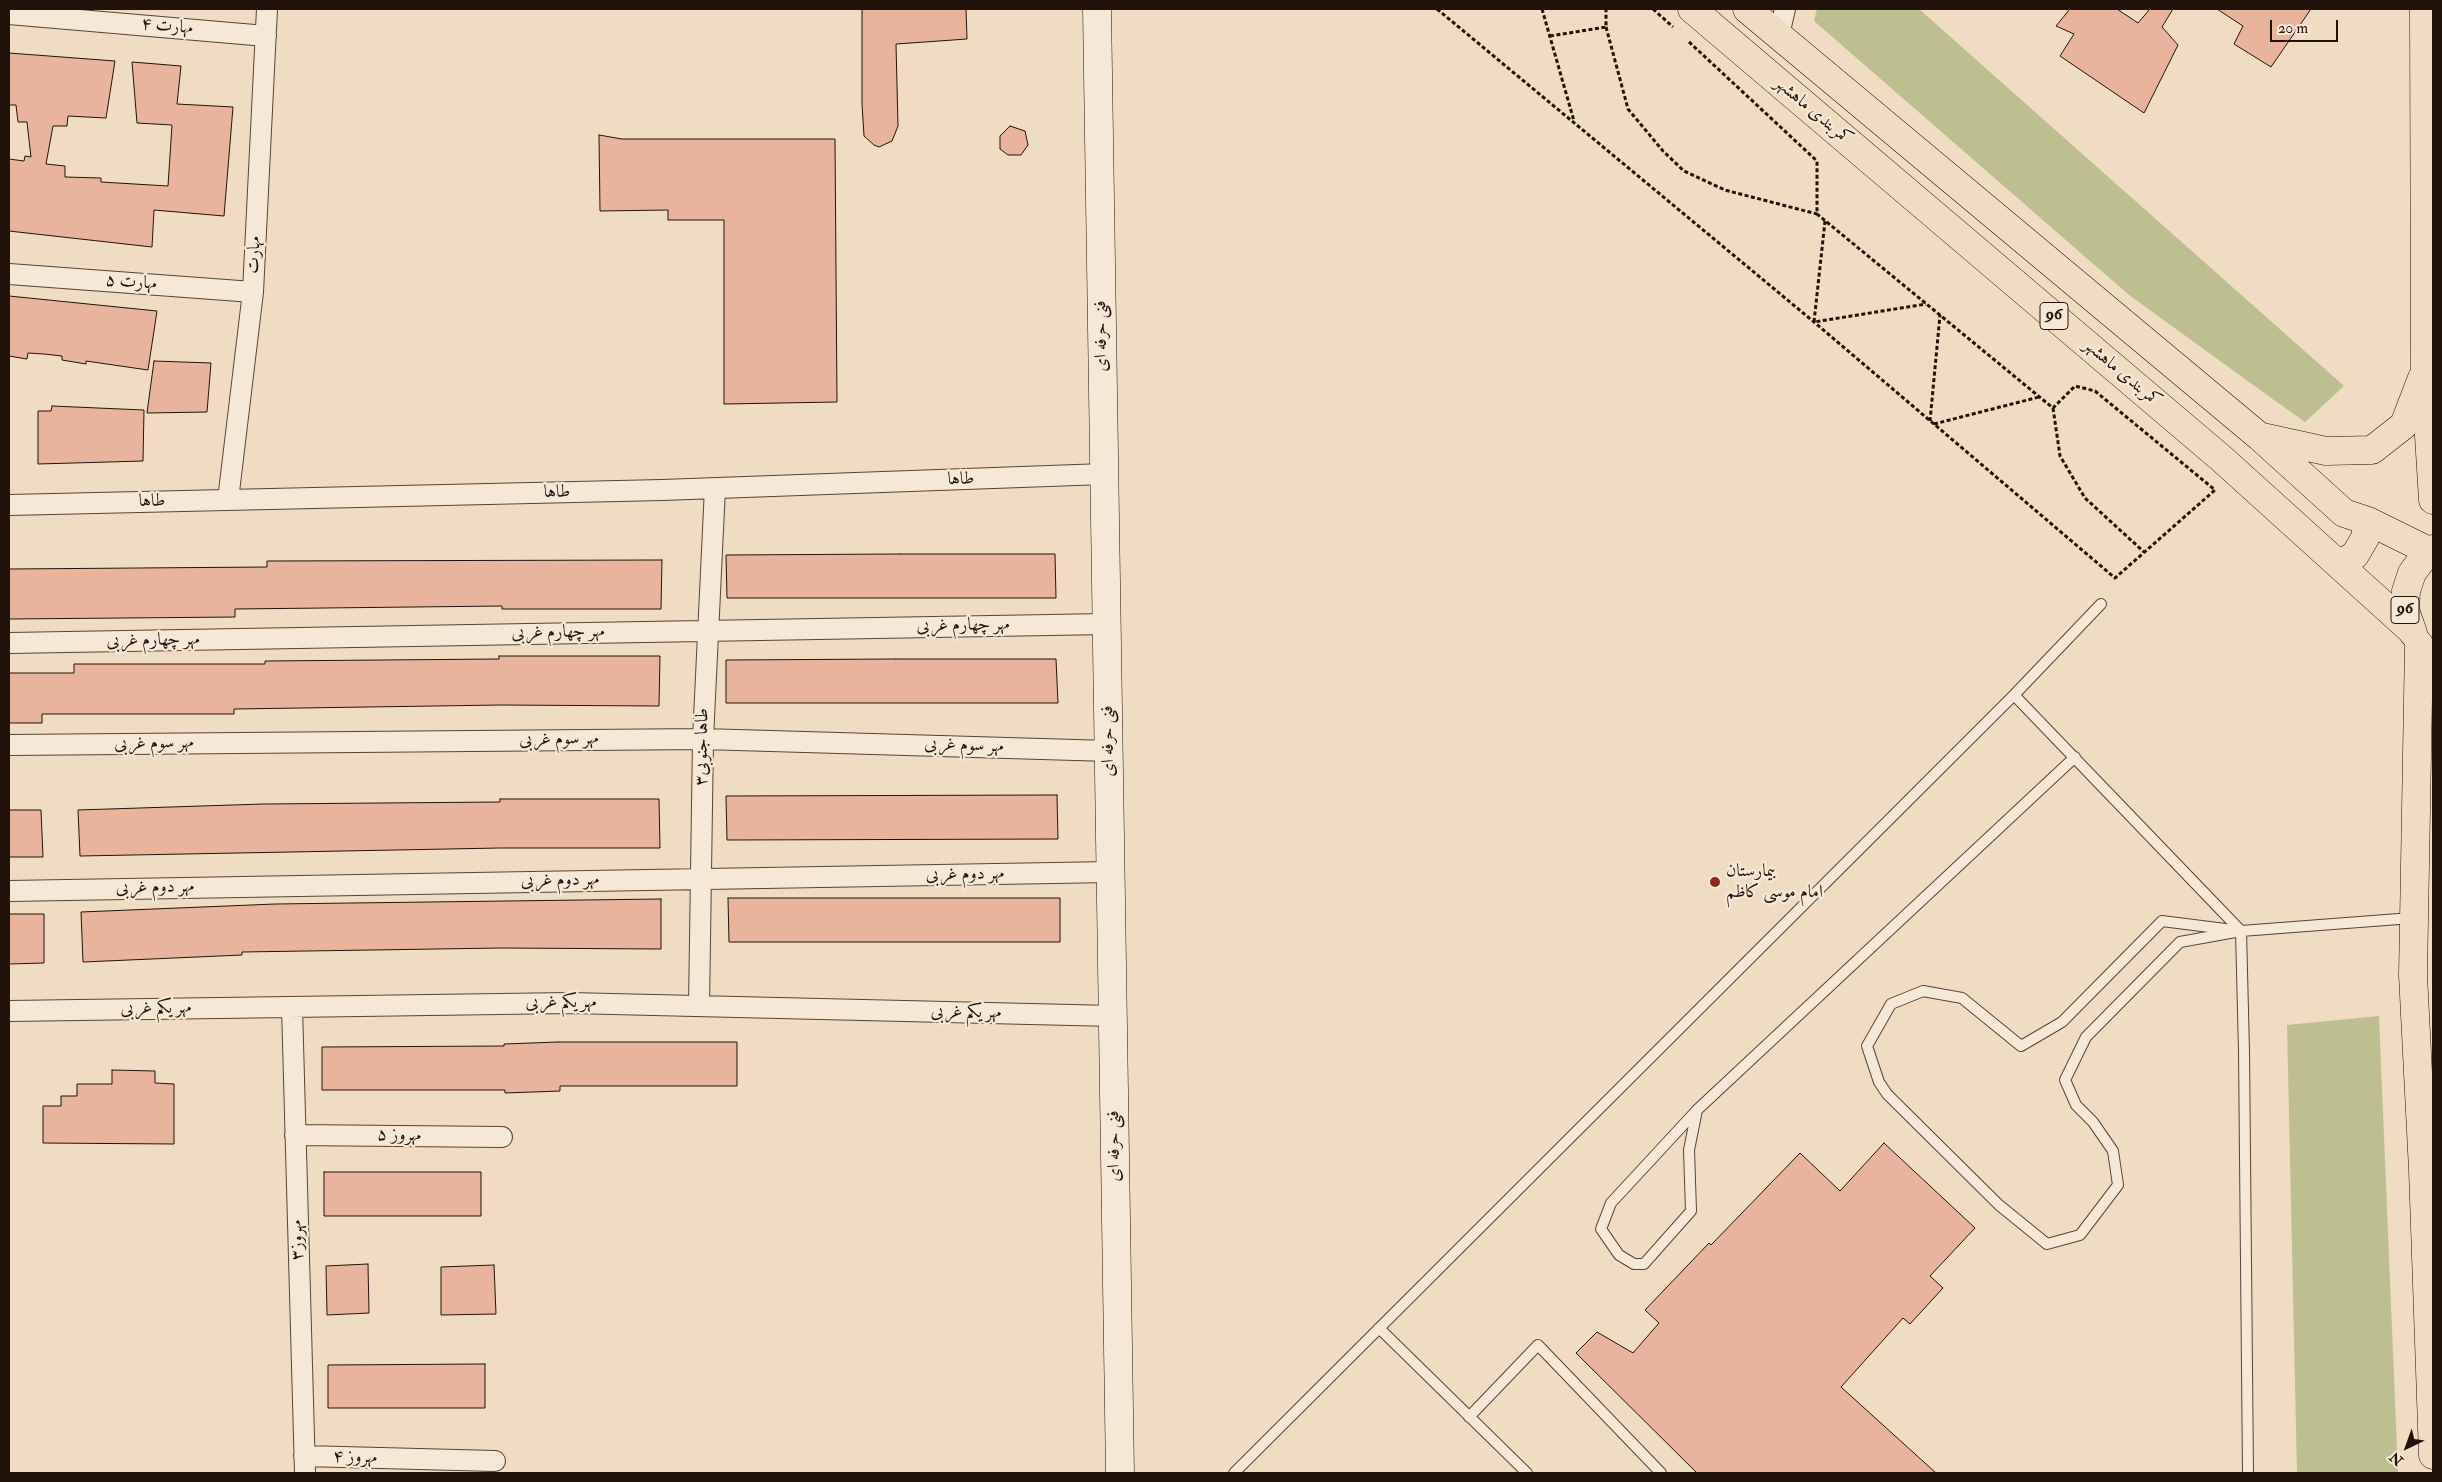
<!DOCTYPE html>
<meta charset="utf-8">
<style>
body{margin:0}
#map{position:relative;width:2442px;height:1482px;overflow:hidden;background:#f0dcc2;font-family:"IM FELL Double Pica",serif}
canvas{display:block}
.frame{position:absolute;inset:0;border:10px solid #21130a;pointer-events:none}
.north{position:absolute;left:2382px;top:1422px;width:50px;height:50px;-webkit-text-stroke:4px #f5e8d7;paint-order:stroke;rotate:222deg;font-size:14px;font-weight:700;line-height:20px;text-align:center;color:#21130a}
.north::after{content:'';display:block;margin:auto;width:18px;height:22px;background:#21130a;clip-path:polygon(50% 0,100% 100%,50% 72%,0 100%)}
.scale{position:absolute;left:2270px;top:20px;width:68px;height:22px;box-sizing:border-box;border:2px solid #21130a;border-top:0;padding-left:6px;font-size:15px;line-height:18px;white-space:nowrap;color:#21130a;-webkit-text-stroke:4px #f5e8d7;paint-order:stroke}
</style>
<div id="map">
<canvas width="2442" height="1482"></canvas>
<div class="frame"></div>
<div class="north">N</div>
<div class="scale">20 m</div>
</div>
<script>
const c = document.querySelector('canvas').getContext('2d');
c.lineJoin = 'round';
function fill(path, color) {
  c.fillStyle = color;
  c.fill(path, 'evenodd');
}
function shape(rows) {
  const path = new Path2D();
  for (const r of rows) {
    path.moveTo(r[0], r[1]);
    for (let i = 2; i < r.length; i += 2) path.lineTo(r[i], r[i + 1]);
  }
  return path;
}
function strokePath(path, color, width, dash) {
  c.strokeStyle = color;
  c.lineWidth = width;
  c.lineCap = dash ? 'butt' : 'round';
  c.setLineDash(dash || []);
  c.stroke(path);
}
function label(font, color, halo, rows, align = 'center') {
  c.font = font + ' "IM FELL Double Pica",Amiri,serif';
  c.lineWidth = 4.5;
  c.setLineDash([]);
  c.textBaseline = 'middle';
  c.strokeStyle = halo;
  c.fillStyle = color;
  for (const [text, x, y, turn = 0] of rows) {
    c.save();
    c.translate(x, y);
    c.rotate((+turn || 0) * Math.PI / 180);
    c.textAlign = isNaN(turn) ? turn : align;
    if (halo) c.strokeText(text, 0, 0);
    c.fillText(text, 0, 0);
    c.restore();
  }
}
fill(shape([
 [1817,9,1919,9,2344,386,2305,422,2274,400,2129,295,1814,21],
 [2379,1016,2398,1473,2297,1473,2287,1025]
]), '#bebf90');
const building = shape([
 [862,9,966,9,967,39,896,44,898,126,892,141,879,147,874,145,864,136,862,104,862,9],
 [2070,9,2117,9,2138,23,2150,9,2173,9,2162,27,2178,45,2144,113,2060,56,2074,34,2056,26,2070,9],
 [2217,9,2311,9,2271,67,2234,44,2243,26,2217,9],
 [9,53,115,61,106,118,68,116,67,126,53,126,46,164,65,166,65,177,101,178,101,182,168,186,172,125,137,123,132,62,181,66,177,104,233,107,224,216,154,210,152,247,9,231,9,159,24,161,25,156,31,157,27,122,18,122,16,105,9,105,9,53],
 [1010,126,1025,131,1028,145,1021,155,1008,155,1000,149,1000,136,1010,126],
 [599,135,622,139,835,139,837,402,724,404,724,220,668,220,668,210,600,211,599,135],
 [9,296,157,311,148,370,86,361,86,364,62,360,62,356,44,354,28,353,27,359,9,356,9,296],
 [154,361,211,363,207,412,147,413,154,361],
 [52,406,144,410,143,461,38,464,38,411,51,411,52,406],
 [900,554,1055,554,1056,598,727,598,726,555,900,554],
 [662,560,661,609,502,609,502,606,235,609,235,617,9,619,9,569,267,567,267,561,662,560],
 [499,656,660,656,659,706,500,705,234,709,234,714,42,714,42,723,9,723,9,673,74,673,74,664,265,664,265,661,499,659,499,656],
 [896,659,1056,659,1058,703,726,703,726,660,896,659],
 [1057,795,1058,839,727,840,726,796,1057,795],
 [500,799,659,799,660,848,500,848,80,856,78,810,263,804,500,802,500,799],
 [9,810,41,810,43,857,9,857,9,810],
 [728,898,1060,898,1060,942,729,942,728,898],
 [661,899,661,949,501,948,242,952,242,955,83,962,81,912,275,904,661,899],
 [9,914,44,914,44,963,9,964,9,914],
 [558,1042,737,1042,737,1086,560,1086,560,1091,505,1093,505,1090,322,1090,322,1047,504,1046,504,1044,558,1042],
 [112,1070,155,1071,155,1083,174,1084,174,1144,43,1143,43,1106,61,1106,61,1096,77,1096,77,1084,112,1084,112,1070],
 [1884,1143,1975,1228,1930,1276,1943,1288,1910,1324,1903,1318,1841,1387,1936,1473,1697,1473,1576,1353,1597,1332,1633,1353,1659,1323,1645,1310,1709,1243,1711,1245,1800,1153,1840,1191,1884,1143],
 [324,1172,481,1172,481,1216,324,1216,324,1172],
 [368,1264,369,1313,327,1315,326,1266,368,1264],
 [494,1265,496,1314,441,1315,441,1267,494,1265],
 [485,1364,485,1408,328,1408,328,1365,485,1364]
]);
fill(building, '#e9b49d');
strokePath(building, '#21130a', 1);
const lane = shape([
 [2101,604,2014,695,2241,931,2412,918],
 [2162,921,2241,931,2180,942,2086,1037,2065,1080,2076,1105,2093,1122,2113,1151,2118,1185,2080,1235,2047,1244,1999,1205,1887,1094,1879,1082,1867,1046,1891,1004,1923,991,1962,998,2021,1046,2062,1022,2162,921],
 [2241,931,2244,1051,2248,1473],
 [1697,1110,1689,1150,1691,1211,1644,1264,1634,1264,1619,1255,1601,1229,1611,1203,1697,1110,2075,757],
 [1379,1328,1527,1473],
 [1469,1417,1538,1345,1661,1473],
 [1234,1473,2014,695]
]);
const street = shape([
 [9,14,266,36],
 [1779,35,1785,9],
 [9,274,253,292],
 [228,500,253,292,267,9],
 [9,505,662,490,1104,474],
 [9,643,1107,624],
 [9,745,703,739,1109,751],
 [9,891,1111,872],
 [699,1006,703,739,715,488],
 [292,1007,305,1473],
 [9,1011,570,1003,1113,1016],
 [295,1135,502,1137],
 [304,1456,495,1461]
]);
const secondary = shape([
 [1097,9,1120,1473]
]);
const primary = shape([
 [1692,9,2222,459,2410,629],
 [1747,9,2260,437,2344,513,2368,521,2431,552],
 [2424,9,2425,372,2433,500],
 [2262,437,2326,451,2372,450,2404,425,2422,378],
 [2340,564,2355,555,2365,538,2368,521],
 [2413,633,2405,610,2406,591,2412,573,2423,558,2433,549],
 [2419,644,2413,975,2423,1170,2433,1455]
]);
strokePath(lane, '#554538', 12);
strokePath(street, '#554538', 22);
strokePath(secondary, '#21130a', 29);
strokePath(primary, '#21130a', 29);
strokePath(shape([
 [1437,9,1814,322,2115,578,2215,490,2095,391,2075,386,2053,408,1817,214,1817,161,1688,41],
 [1542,9,1574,121],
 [1653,9,1673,27],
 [1606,27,1628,109,1663,151,1684,171,1725,190,1817,214],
 [1550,36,1606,27,1606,9],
 [1825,221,1814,322,1926,304],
 [2053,408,2060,456,2085,498,2144,552],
 [1930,421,1940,315],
 [1934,424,2039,397]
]), '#21130a', 3, [4, 2.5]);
strokePath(lane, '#f5e8d7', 10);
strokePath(street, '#f5e8d7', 20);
strokePath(secondary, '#f5e8d7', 28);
strokePath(primary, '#f0dcc2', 28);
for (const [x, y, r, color] of [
 [1715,882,6,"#8f2418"]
]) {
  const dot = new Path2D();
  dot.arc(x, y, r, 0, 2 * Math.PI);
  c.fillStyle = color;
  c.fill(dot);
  strokePath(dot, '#f5e8d7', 2);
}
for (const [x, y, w] of [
 [2054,316,28],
 [2405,610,28]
]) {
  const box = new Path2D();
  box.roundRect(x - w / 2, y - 13.5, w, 27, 4);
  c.fillStyle = '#f5e8d7';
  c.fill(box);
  strokePath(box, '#21130a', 1);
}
label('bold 16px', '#21130a', null, [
 ["96",2054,316],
 ["96",2405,610]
]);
label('18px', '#21130a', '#f5e8d7', [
 ["مهارت ۴",167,27,5],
 ["کمربندی ماهشهر",1813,112,40],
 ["مهارت",255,255,-87],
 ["مهارت ۵",131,283,4],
 ["فنی حرفه ای",1102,336,-91],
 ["کمربندی ماهشهر",2122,374,40],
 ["طاها",961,480,-2],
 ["طاها",557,493,-1],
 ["طاها",152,502,-1],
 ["مهر چهارم غربی",963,626,-1],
 ["مهر چهارم غربی",558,633,-1],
 ["مهر چهارم غربی",153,641,-1],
 ["مهر سوم غربی",559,740,-1],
 ["فنی حرفه ای",1109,741,-91],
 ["مهر سوم غربی",154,744,-1],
 ["مهر سوم غربی",964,746,2],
 ["طاها جنوبی۳",703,747,-89],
 ["مهر دوم غربی",965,875,-1],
 ["مهر دوم غربی",560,881,-1],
 ["مهر دوم غربی",155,888,-1],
 ["مهر یکم غربی",561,1003],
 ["مهر یکم غربی",156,1009,-1],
 ["مهر یکم غربی",966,1013,1],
 ["مهروز ۵",399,1136,1],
 ["فنی حرفه ای",1115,1146,-91],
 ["مهروز۳",298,1240,-92],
 ["مهروز ۴",355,1458,1]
]);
label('18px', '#21130a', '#f5e8d7', [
 ["بیمارستان",1726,872],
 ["امام موسی کاظم",1726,893]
], 'left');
</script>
